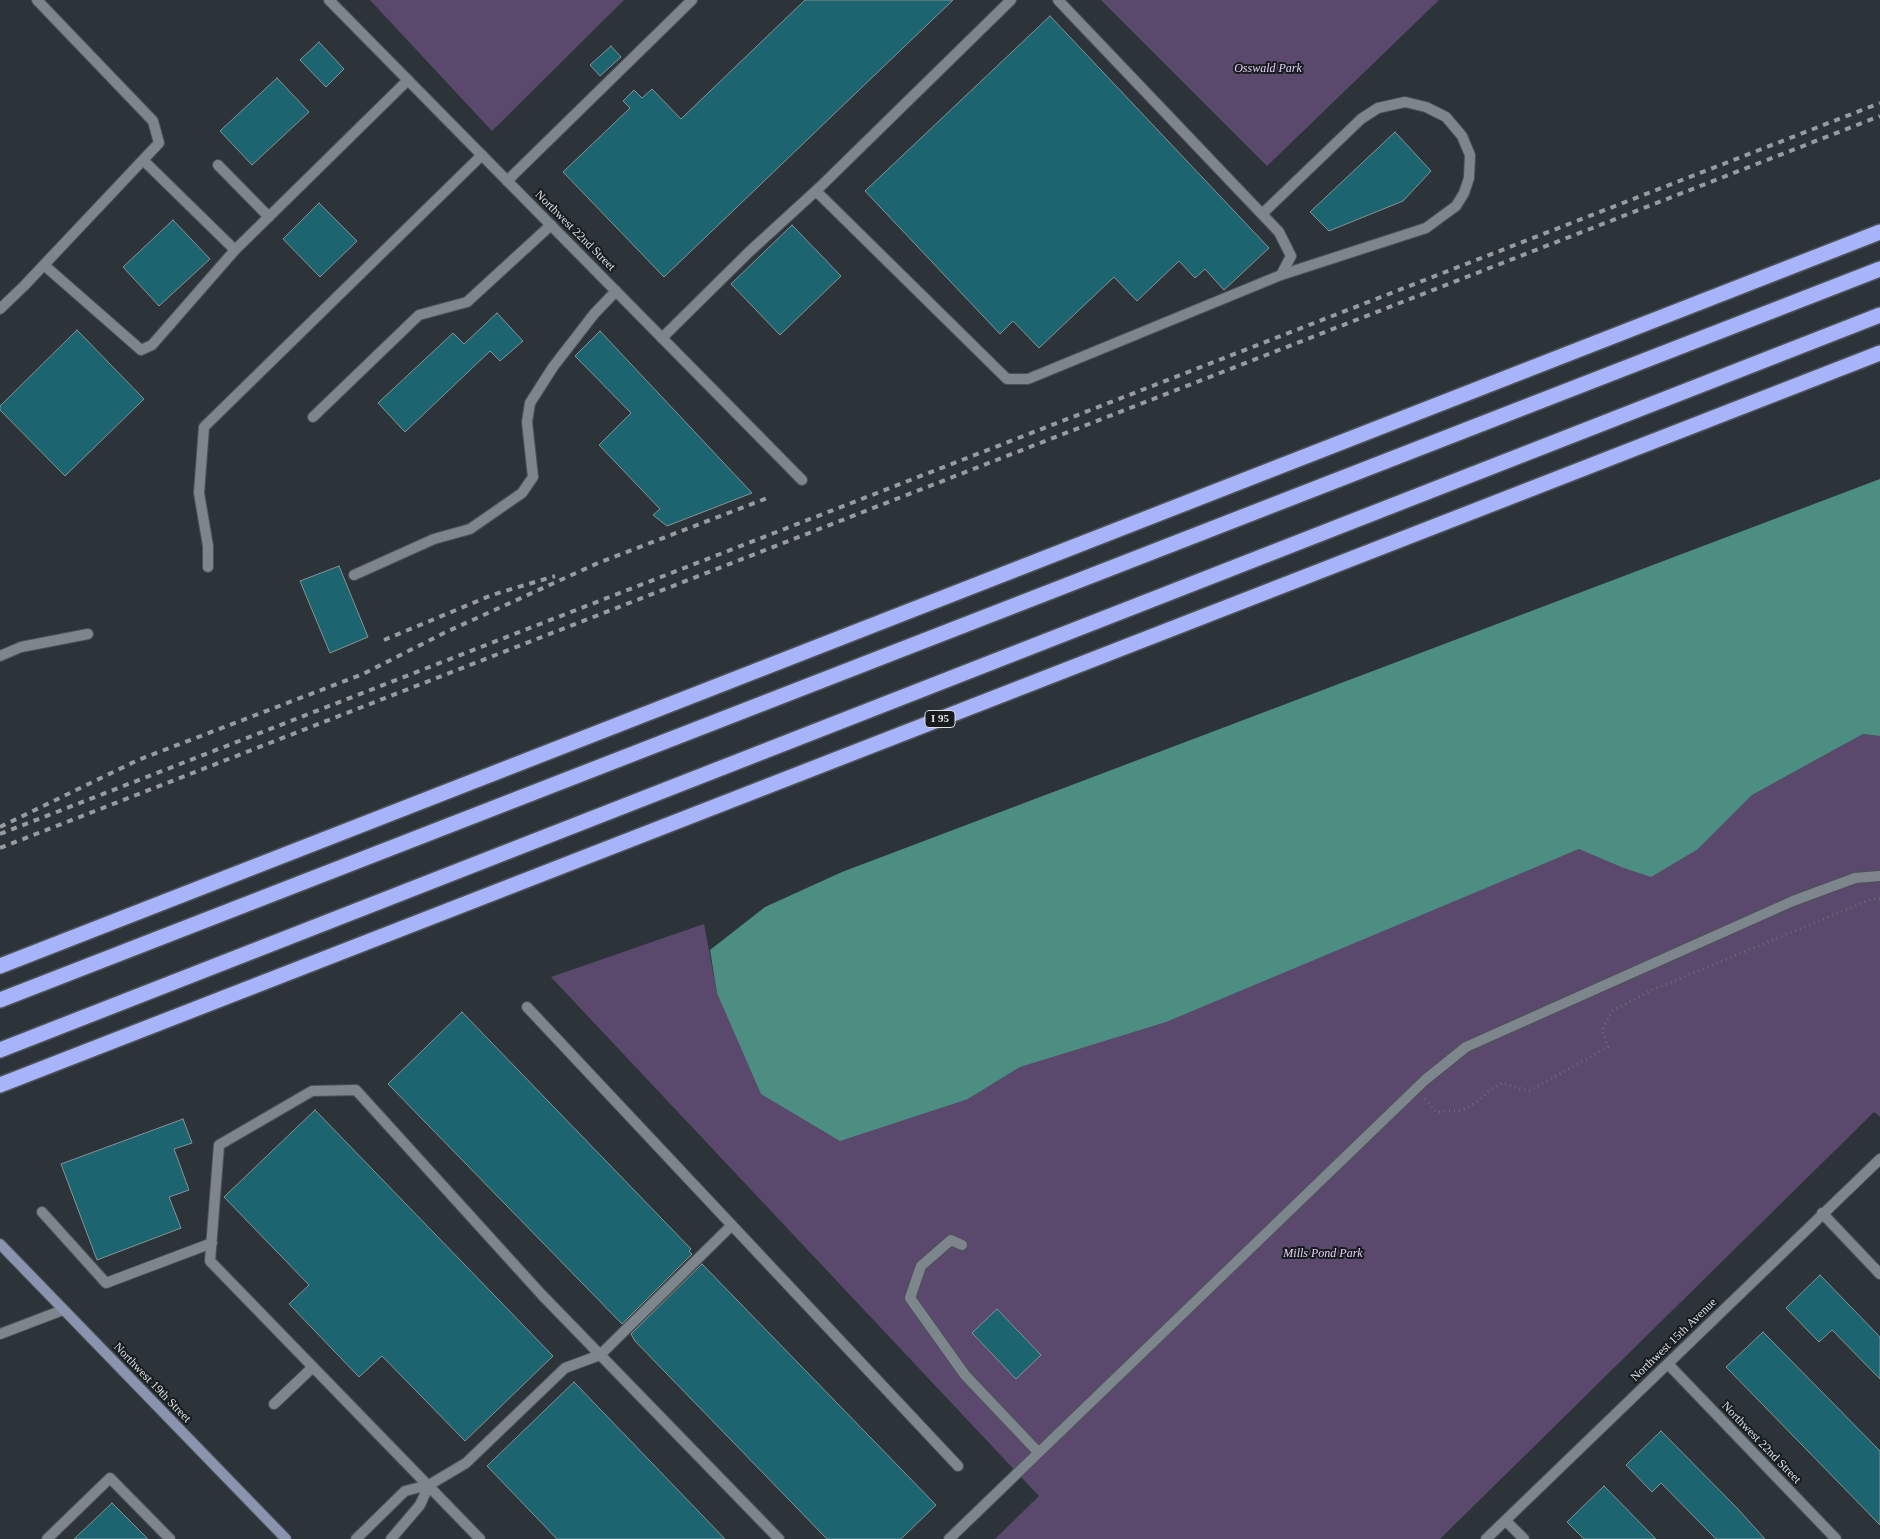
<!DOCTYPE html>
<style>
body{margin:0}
canvas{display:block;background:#2c343a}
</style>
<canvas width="1880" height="1539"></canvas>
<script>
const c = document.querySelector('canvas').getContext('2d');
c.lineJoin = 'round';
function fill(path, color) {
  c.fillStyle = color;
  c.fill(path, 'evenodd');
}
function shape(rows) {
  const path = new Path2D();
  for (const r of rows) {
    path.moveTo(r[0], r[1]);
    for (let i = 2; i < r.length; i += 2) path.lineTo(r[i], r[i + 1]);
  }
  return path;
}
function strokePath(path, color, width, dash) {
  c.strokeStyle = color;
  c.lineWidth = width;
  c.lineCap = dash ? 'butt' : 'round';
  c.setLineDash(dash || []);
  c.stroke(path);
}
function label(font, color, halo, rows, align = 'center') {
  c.font = font + ' Georgia,serif';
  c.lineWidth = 4;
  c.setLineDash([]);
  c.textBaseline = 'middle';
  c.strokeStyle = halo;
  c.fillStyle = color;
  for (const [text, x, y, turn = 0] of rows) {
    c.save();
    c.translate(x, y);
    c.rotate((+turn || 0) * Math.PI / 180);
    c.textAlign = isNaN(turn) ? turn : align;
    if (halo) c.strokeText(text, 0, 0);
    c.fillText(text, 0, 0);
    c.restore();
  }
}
fill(shape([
 [370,0,624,0,492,131],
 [1101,0,1439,0,1267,166],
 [1863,734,1880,736,1880,1117,1874,1112,1440,1539,995,1539,1039,1496,551,977,704,924,717,993,968,1099,1020,1067,1580,849,1621,867,1698,849,1752,795]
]), '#5b496d');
fill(shape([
 [1880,479,1880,736,1863,734,1752,795,1698,849,1651,877,1621,867,1579,849,1166,1022,1020,1067,968,1099,840,1141,761,1094,717,993,710,950,765,907,842,872]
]), '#4d8e82');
const building = shape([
 [805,0,953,0,664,277,563,172,630,108,623,101,634,90,642,98,652,89,681,119,805,0],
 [1050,16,1269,248,1224,290,1205,269,1195,278,1179,261,1137,301,1114,277,1039,348,1013,321,1000,334,865,191,1050,16],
 [319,42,344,69,326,87,300,60,319,42],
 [611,46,621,57,600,76,590,65,611,46],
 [277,78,309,112,252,165,220,131,277,78],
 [1395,132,1431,171,1403,201,1329,231,1310,212,1395,132],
 [319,203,357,241,320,277,283,239,319,203],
 [173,220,210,259,159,306,123,267,173,220],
 [792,225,841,276,780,335,731,284,792,225],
 [497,313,523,341,500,361,490,351,405,432,378,403,453,333,464,344,497,313],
 [77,330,144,399,65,476,0,410,0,406,77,330],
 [600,331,752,493,667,526,653,515,660,509,599,445,631,413,575,356,600,331],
 [339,566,368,637,330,653,300,581,339,566],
 [462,1012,691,1249,689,1251,692,1254,622,1324,388,1084,462,1012],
 [315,1110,553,1356,465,1441,382,1356,359,1377,289,1304,309,1285,224,1197,315,1110],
 [183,1119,192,1143,174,1149,189,1190,169,1197,181,1228,97,1260,61,1164,183,1119],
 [702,1264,936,1505,901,1539,827,1539,635,1341,631,1334,702,1264],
 [1820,1275,1880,1337,1880,1379,1832,1330,1819,1342,1786,1308,1820,1275],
 [997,1309,1041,1355,1016,1379,972,1333,997,1309],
 [1763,1332,1880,1451,1880,1525,1726,1367,1763,1332],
 [574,1382,725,1539,557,1539,487,1466,574,1382],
 [1661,1431,1737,1508,1765,1539,1716,1539,1661,1483,1652,1492,1626,1465,1661,1431],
 [1604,1486,1656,1539,1584,1539,1567,1522,1604,1486],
 [112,1503,148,1539,74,1539,112,1503]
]);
fill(building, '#1d6471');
strokePath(building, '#869294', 1);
const lane = shape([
 [143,160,235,250,408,80],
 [218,165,269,217],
 [507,181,692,0],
 [816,191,1007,379,1028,379,1281,275,1291,256,1279,232,1058,0],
 [1262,214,1361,119,1378,108,1405,102,1426,107,1446,117,1462,136,1470,155,1469,178,1464,193,1456,206,1426,228,1281,275],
 [44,265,141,350,152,345,235,250],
 [0,309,24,286,159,143,153,121,37,0],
 [662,338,749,252,819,188,1011,0],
 [313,417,419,315,467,302,551,225],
 [208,567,208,546,199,493,204,427,482,155],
 [354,575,434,539,470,529,522,493,533,477,527,422,530,403,553,367,594,314,616,291],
 [0,656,21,647,88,634],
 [527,1007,958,1466],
 [42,1212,106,1283,212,1243],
 [962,1245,951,1240,921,1266,910,1298,965,1375,1038,1452],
 [274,1404,313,1367],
 [47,1539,110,1478,170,1539],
 [356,1539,405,1491,429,1485,466,1463,565,1368,600,1355,732,1225],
 [391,1539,420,1505,429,1485],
 [480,1539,210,1261,219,1145,312,1091,356,1090,542,1295,779,1539],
 [949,1539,1425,1080,1466,1047,1793,901,1855,878,1880,876]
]);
const street = shape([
 [329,0,802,480],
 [1822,1213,1880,1274],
 [0,1334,63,1310],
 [1668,1364,1836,1539],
 [1506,1521,1524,1539],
 [1486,1539,1880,1159]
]);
const secondary = shape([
 [0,1244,286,1539]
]);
const highway = shape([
 [0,966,1880,232],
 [0,1000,1880,269],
 [0,1050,1880,315],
 [0,1085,1880,353]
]);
strokePath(lane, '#4d5258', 12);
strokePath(street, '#4d5258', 12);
strokePath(secondary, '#4d5258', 12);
strokePath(highway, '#4d5258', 18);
strokePath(shape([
 [1425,1099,1436,1112,1462,1110,1476,1103,1491,1089,1502,1083,1529,1091,1608,1047,1602,1030,1612,1011,1652,990,1872,899,1880,899]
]), '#646b71', 3, [1, 4]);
strokePath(lane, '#7e868d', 10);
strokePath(street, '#7e868d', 10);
strokePath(secondary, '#8a94ae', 10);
strokePath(highway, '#a7b4fa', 15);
strokePath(shape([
 [384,640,492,595,555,576],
 [0,827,138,760,363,674,444,633,598,563,770,497],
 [0,834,1880,103],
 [0,848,1880,116]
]), '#969ca0', 4, [6, 6]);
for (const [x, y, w] of [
 [940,719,30]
]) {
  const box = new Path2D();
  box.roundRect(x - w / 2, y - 8.5, w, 17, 4);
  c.fillStyle = '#171b1d';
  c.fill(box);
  strokePath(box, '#dce0e4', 1);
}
label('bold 11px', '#dce0e4', null, [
 ["I 95",940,719]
]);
label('italic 12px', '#e4d0f9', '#171b1d', [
 ["Osswald Park",1268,69],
 ["Mills Pond Park",1323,1254]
]);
label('12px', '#dce0e4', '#171b1d', [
 ["Northwest 22nd Street",575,231,45],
 ["Northwest 15th Avenue",1674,1340,-44],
 ["Northwest 19th Street",152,1383,46],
 ["Northwest 22nd Street",1761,1443,46]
]);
</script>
